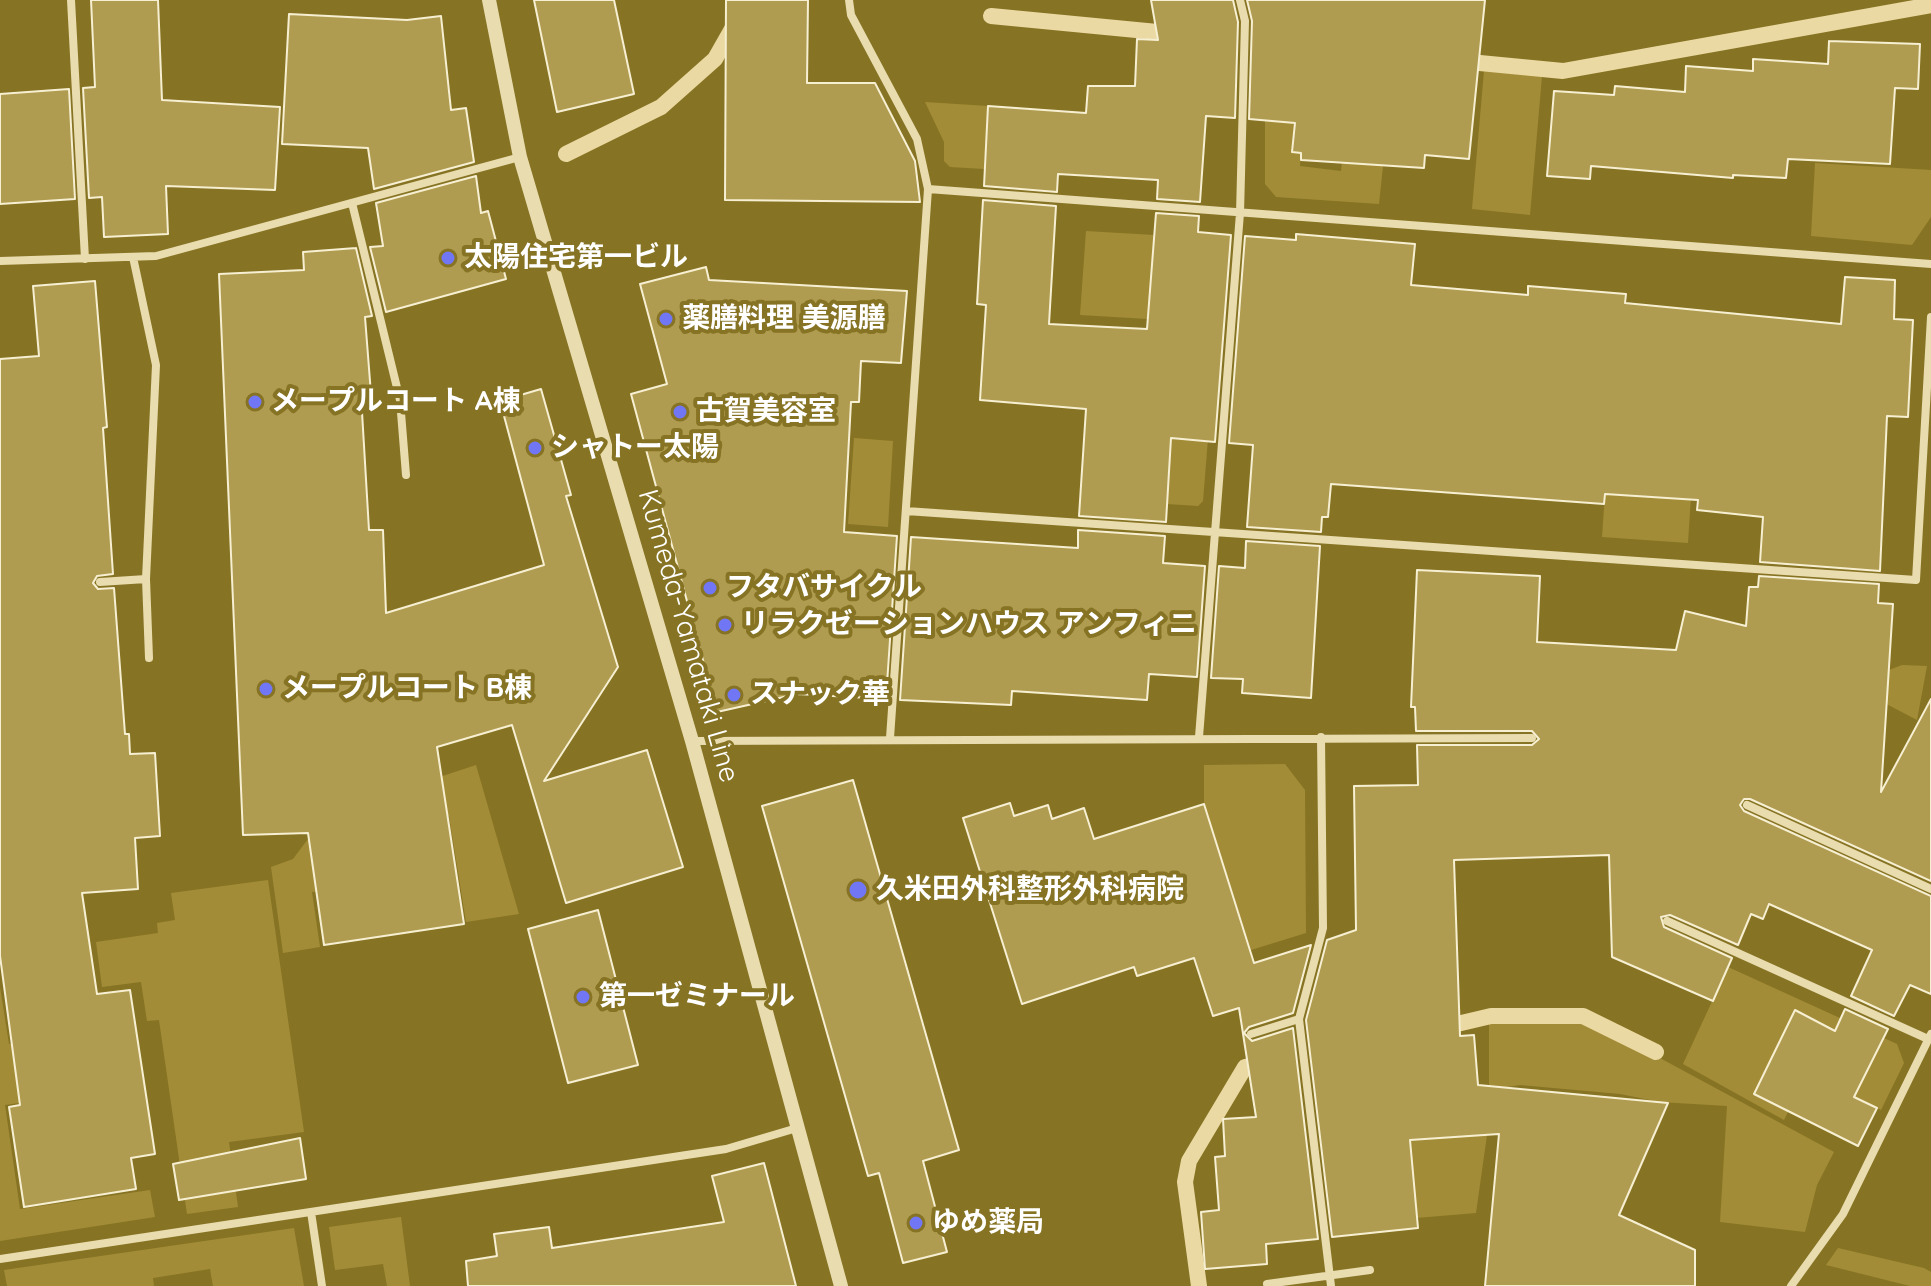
<!DOCTYPE html>
<meta charset="utf-8">
<style>
body{margin:0}
canvas{display:block;background:#867323}
</style>
<canvas width="1931" height="1286"></canvas>
<script>
const c = document.querySelector('canvas').getContext('2d');
c.lineJoin = 'round';
function fill(path, color) {
  c.fillStyle = color;
  c.fill(path, 'evenodd');
}
function shape(rows) {
  const path = new Path2D();
  for (const r of rows) {
    path.moveTo(r[0], r[1]);
    for (let i = 2; i < r.length; i += 2) path.lineTo(r[i], r[i + 1]);
  }
  return path;
}
function strokePath(path, color, width, dash) {
  c.strokeStyle = color;
  c.lineWidth = width;
  c.lineCap = dash ? 'butt' : 'round';
  c.setLineDash(dash || []);
  c.stroke(path);
}
function label(font, color, halo, rows, align = 'center') {
  c.font = font + ' Quicksand,"Noto Sans JP",sans-serif';
  c.lineWidth = 8;
  c.setLineDash([]);
  c.textBaseline = 'middle';
  c.strokeStyle = halo;
  c.fillStyle = color;
  for (const [text, x, y, turn = 0] of rows) {
    c.save();
    c.translate(x, y);
    c.rotate((+turn || 0) * Math.PI / 180);
    c.textAlign = isNaN(turn) ? turn : align;
    if (halo) c.strokeText(text, 0, 0);
    c.fillText(text, 0, 0);
    c.restore();
  }
}
fill(shape([
 [1484,71,1542,76,1530,215,1472,209],
 [1265,82,1295,123,1292,152,1301,153,1300,166,1341,171,1350,86,1391,90,1379,204,1276,197,1265,184],
 [925,102,988,106,984,169,950,167,944,161,944,142],
 [1815,163,1931,170,1931,217,1912,245,1811,236],
 [1086,231,1154,235,1148,319,1080,315],
 [1172,423,1209,426,1203,501,1198,506,1167,504],
 [854,438,893,441,888,527,848,524],
 [1692,480,1688,543,1602,537,1605,494,1654,497],
 [1902,665,1927,666,1917,720,1850,685],
 [1285,764,1305,790,1306,933,1251,950,1204,804,1204,765],
 [476,765,519,914,466,922,449,816,358,831,324,891,312,892,320,947,283,953,271,867,293,859,320,823,340,810],
 [268,880,304,1132,229,1142,238,1207,187,1214,159,1020,147,1021,141,982,102,987,96,942,158,933,157,923,175,920,171,893],
 [1728,967,1897,1044,1904,1063,1881,1110,1854,1097,1876,1051,1795,1011,1759,1082,1794,1100,1784,1120,1683,1064],
 [0,987,9,1044,92,1032,101,1091,5,1105,20,1209,150,1190,155,1217,0,1241],
 [1555,1017,1583,1019,1608,1030,1834,1152,1817,1185,1805,1232,1720,1222,1727,1106,1660,1102,1620,1094,1520,1085,1489,1090,1489,1021],
 [1409,1132,1487,1135,1476,1213,1404,1219,1413,1173],
 [401,1217,410,1286,387,1286,383,1264,335,1270,329,1227],
 [294,1228,304,1286,213,1286,210,1269,153,1278,154,1286,7,1286,4,1270],
 [1838,1248,1924,1268,1931,1272,1931,1286,1910,1286,1826,1265]
]), '#a38c37');
strokePath(shape([
 [991,16,1178,34],
 [1459,61,1563,71,1931,5],
 [566,154,661,107,715,59,736,22],
 [1440,1028,1491,1016,1583,1016,1656,1052],
 [1199,1286,1185,1182,1189,1161,1245,1067,1267,1062]
]), '#ead9a2', 16);
const building = shape([
 [91,0,158,0,162,100,280,107,275,190,166,186,168,234,104,237,102,197,89,198,83,88,95,87,91,0],
 [534,0,614,0,634,94,557,112,534,0],
 [726,0,808,0,807,83,875,83,915,161,920,202,725,200,726,0],
 [1151,0,1233,0,1238,22,1235,118,1206,116,1200,202,1157,199,1158,180,1058,174,1057,192,984,186,988,106,1086,113,1088,86,1135,86,1137,39,1158,40,1151,0],
 [1247,0,1485,0,1469,159,1425,155,1424,168,1301,160,1301,153,1292,152,1295,123,1249,119,1252,21,1247,0],
 [289,14,407,20,441,16,451,110,466,108,474,162,374,189,368,148,282,144,289,14],
 [1829,41,1920,44,1918,89,1895,88,1890,164,1788,159,1786,178,1733,175,1733,178,1591,166,1590,179,1547,176,1554,91,1614,95,1615,86,1685,92,1686,66,1753,71,1753,59,1828,64,1829,41],
 [69,89,75,199,0,204,0,94,69,89],
 [476,176,481,213,488,211,506,279,386,312,370,247,383,246,376,203,476,176],
 [983,200,1056,206,1049,324,1147,329,1156,213,1199,216,1198,232,1231,235,1215,442,1171,438,1166,522,1079,516,1086,409,980,400,986,305,977,304,983,200],
 [1296,234,1415,244,1411,285,1528,295,1528,286,1626,294,1625,303,1841,324,1845,277,1895,280,1894,319,1913,320,1908,417,1887,416,1880,571,1760,562,1763,517,1697,510,1698,500,1605,494,1604,504,1331,484,1328,517,1322,517,1321,532,1247,527,1253,445,1229,443,1245,236,1296,240,1296,234],
 [356,248,372,316,365,317,371,394,361,395,369,530,383,530,386,613,544,565,500,401,541,389,571,495,566,496,618,667,544,781,647,750,683,867,566,903,512,725,437,747,464,924,324,945,308,833,243,835,219,274,304,270,303,252,356,248],
 [706,267,709,280,907,291,901,363,861,361,859,402,851,402,844,532,897,536,886,699,797,694,717,712,631,394,667,384,640,284,706,267],
 [95,281,107,427,103,428,113,574,97,576,93,583,98,589,114,588,125,734,129,734,130,754,155,753,160,836,135,838,138,889,82,893,97,994,130,990,155,1154,131,1158,136,1189,24,1207,9,1107,20,1105,0,956,0,359,39,356,33,286,95,281],
 [1078,530,1165,536,1163,563,1205,566,1197,677,1149,674,1147,700,1012,691,1011,705,900,700,911,537,1078,548,1078,530],
 [1246,541,1320,546,1311,698,1242,693,1243,679,1211,678,1219,566,1245,568,1246,541],
 [1417,570,1540,576,1537,642,1676,650,1685,611,1746,626,1749,587,1758,587,1759,576,1879,584,1878,603,1893,604,1881,792,1931,699,1931,881,1750,799,1744,799,1740,805,1744,811,1931,896,1931,994,1910,985,1894,1016,1851,996,1872,950,1769,904,1763,919,1751,914,1738,945,1670,915,1661,917,1664,927,1732,958,1713,1001,1612,957,1609,855,1454,860,1460,1036,1474,1035,1478,1085,1668,1103,1619,1215,1695,1250,1695,1286,1485,1286,1499,1134,1410,1140,1418,1228,1332,1237,1306,1020,1327,940,1356,930,1354,786,1418,785,1417,745,1532,745,1539,739,1532,731,1416,731,1415,707,1411,707,1417,570],
 [853,780,959,1150,923,1161,947,1252,903,1263,879,1173,868,1176,762,806,853,780],
 [1010,803,1014,816,1048,805,1052,819,1084,808,1094,839,1204,804,1254,963,1311,945,1293,1013,1249,1027,1244,1033,1252,1041,1293,1028,1318,1239,1266,1244,1267,1264,1205,1269,1201,1212,1219,1210,1215,1157,1225,1156,1223,1119,1256,1117,1239,1008,1213,1016,1194,958,1137,976,1134,967,1022,1004,963,818,1010,803],
 [598,910,638,1065,568,1083,528,929,598,910],
 [1845,1009,1888,1029,1854,1097,1877,1108,1858,1146,1754,1094,1795,1010,1835,1031,1845,1009],
 [300,1138,306,1179,179,1200,173,1164,300,1138],
 [764,1163,796,1286,468,1286,466,1261,497,1256,494,1234,549,1227,552,1248,724,1222,712,1176,764,1163]
]);
fill(building, '#b09c50');
strokePath(building, '#f7efd2', 2);
strokePath(shape([
 [71,0,85,259],
 [849,0,851,15,917,139,928,189,890,738],
 [928,189,1931,264],
 [352,203,400,400,406,475],
 [133,257,156,365,146,579,149,658],
 [0,261,156,256,520,157],
 [906,511,1916,580,1931,317],
 [100,582,146,579],
 [1199,737,1240,213,1245,21,1240,0],
 [1321,737,1323,928,1299,1019,1331,1286],
 [692,741,1532,738],
 [1747,805,1931,889],
 [1667,921,1928,1039],
 [1251,1034,1299,1019],
 [311,1212,322,1286],
 [0,1259,726,1149,797,1128],
 [1267,1284,1370,1270],
 [1791,1286,1843,1214,1931,1034]
]), '#e9dcae', 8);
strokePath(shape([
 [489,0,520,157,692,741,841,1286]
]), '#e9dcae', 14);
for (const [x, y, r, color] of [
 [448,258,8,"#7177f4"],
 [666,319,8,"#7177f4"],
 [255,402,8,"#7177f4"],
 [680,412,8,"#7177f4"],
 [535,448,8,"#7177f4"],
 [710,588,8,"#7177f4"],
 [725,625,8,"#7177f4"],
 [266,689,8,"#7177f4"],
 [734,695,8,"#7177f4"],
 [858,890,10,"#7177f4"],
 [583,997,8,"#7177f4"],
 [916,1223,8,"#7177f4"]
]) {
  const dot = new Path2D();
  dot.arc(x, y, r, 0, 2 * Math.PI);
  c.fillStyle = color;
  c.fill(dot);
  strokePath(dot, '#867323', 3);
}
label('bold 28px', '#fff', '#867323', [
 ["太陽住宅第一ビル",464,258],
 ["薬膳料理 美源膳",682,319],
 ["メープルコート A棟",271,402],
 ["古賀美容室",696,412],
 ["シャトー太陽",551,448],
 ["フタバサイクル",726,588],
 ["リラクゼーションハウス アンフィニ",741,625],
 ["メープルコート B棟",282,689],
 ["スナック華",750,695],
 ["久米田外科整形外科病院",876,890],
 ["第一ゼミナール",599,997],
 ["ゆめ薬局",932,1223]
], 'left');
label('28px', '#fff', '#867323', [
 ["Kumeda-Yamataki Line",688,636,74]
]);
</script>
